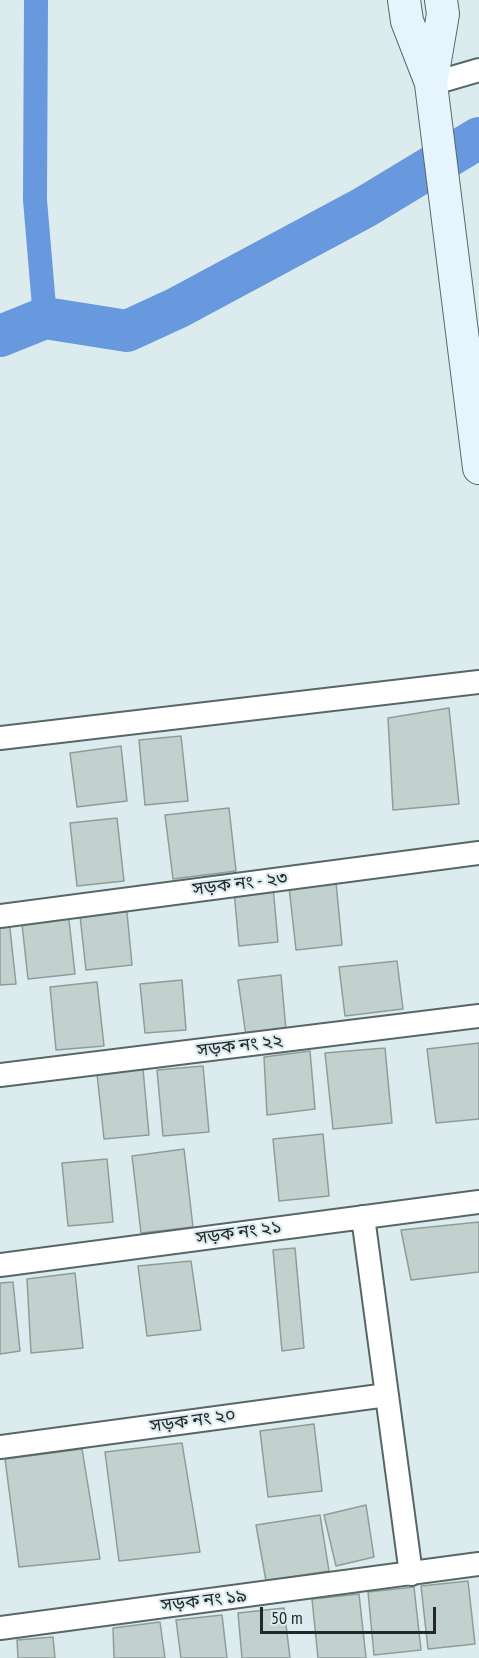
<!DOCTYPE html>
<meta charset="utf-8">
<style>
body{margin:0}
#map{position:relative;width:479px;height:1658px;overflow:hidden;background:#dcecee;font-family:"PT Sans Narrow",sans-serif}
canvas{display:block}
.scale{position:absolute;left:260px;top:1607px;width:176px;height:27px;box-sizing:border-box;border:3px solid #222829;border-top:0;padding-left:8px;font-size:18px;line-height:21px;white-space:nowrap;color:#222829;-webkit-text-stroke:4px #dcecee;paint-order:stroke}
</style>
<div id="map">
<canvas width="479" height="1658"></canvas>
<div class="scale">50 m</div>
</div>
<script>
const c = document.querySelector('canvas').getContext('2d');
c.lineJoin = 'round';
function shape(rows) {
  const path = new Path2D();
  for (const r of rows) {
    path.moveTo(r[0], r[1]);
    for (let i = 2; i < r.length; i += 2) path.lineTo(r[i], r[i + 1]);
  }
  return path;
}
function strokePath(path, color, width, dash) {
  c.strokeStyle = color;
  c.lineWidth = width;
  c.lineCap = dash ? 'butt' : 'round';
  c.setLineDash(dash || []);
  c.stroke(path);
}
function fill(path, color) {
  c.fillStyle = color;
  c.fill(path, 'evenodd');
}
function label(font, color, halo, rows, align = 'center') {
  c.font = font + ' "PT Sans Narrow","Noto Sans Bengali",sans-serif';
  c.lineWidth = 4.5;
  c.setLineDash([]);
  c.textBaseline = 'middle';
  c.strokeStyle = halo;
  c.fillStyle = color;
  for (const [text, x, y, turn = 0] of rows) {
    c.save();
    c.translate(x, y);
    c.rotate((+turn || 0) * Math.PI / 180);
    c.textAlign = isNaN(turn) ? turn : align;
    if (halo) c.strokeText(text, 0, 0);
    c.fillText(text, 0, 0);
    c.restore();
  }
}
strokePath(shape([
 [36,0,35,200,45,318]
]), '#6898dd', 24);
strokePath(shape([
 [0,336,45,318,127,331,177,308,365,207,479,138]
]), '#6898dd', 42);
const building = shape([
 [449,708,459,804,393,810,388,718,449,708],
 [181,736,188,801,145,805,139,740,181,736],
 [121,746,127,801,77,807,70,753,121,746],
 [229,808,236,871,173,879,165,815,229,808],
 [117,818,124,881,77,886,70,823,117,818],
 [336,882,342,945,296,950,289,887,336,882],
 [273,887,278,942,239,946,234,891,273,887],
 [126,902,132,965,86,970,79,907,126,902],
 [68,911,75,974,28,979,21,915,68,911],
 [9,920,16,984,0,985,0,921,9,920],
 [397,961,403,1009,345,1016,339,967,397,961],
 [281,975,286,1030,246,1036,238,980,281,975],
 [182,980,186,1030,145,1033,140,984,182,980],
 [97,982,104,1046,56,1050,50,987,97,982],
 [479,1043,479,1119,436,1123,427,1049,479,1043],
 [385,1048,392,1123,333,1129,325,1053,385,1048],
 [310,1051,315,1109,267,1115,264,1057,310,1051],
 [203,1066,209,1132,163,1136,157,1070,203,1066],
 [143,1069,149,1135,104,1139,97,1074,143,1069],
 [323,1134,329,1196,279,1201,273,1139,323,1134],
 [184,1149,193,1227,141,1233,132,1156,184,1149],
 [107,1159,113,1222,68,1226,62,1163,107,1159],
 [479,1222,479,1272,411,1280,401,1230,479,1222],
 [295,1248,304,1348,282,1351,273,1250,295,1248],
 [191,1261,201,1330,147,1336,138,1266,191,1261],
 [75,1273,83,1348,31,1353,27,1279,75,1273],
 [13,1282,20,1351,0,1354,0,1283,13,1282],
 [314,1424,322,1491,268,1497,260,1431,314,1424],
 [182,1443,200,1552,119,1561,105,1452,182,1443],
 [82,1449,100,1559,19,1567,5,1459,82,1449],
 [366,1505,374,1557,336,1566,324,1515,366,1505],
 [320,1515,329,1571,266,1581,256,1525,320,1515],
 [468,1581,475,1644,428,1649,421,1586,468,1581],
 [414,1587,421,1650,374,1655,368,1592,414,1587],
 [359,1594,366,1658,318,1658,312,1599,359,1594],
 [284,1608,290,1658,242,1658,238,1613,284,1608],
 [222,1615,227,1658,181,1658,176,1620,222,1615],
 [160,1622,165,1658,114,1658,113,1628,160,1622],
 [53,1637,55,1658,18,1658,17,1640,53,1637]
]);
fill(building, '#c2d1cd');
strokePath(building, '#8f9d99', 1.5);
const street = shape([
 [431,84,479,70],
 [0,738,479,682],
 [0,916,479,853],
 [0,1075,479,1016],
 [363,1217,411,1574],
 [0,1265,479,1202],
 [0,1447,387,1395],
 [0,1628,479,1564]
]);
const secondary = shape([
 [404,0,407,21,431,83],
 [441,0,443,14,431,84,479,468]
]);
strokePath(street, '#586667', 26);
strokePath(secondary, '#586667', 34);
strokePath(street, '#fff', 22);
strokePath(secondary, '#e6f5fd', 32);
label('18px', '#222829', '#dcecee', [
 ["সড়ক নং - ২৩",240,884,-7],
 ["সড়ক নং ২২",240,1046,-7],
 ["সড়ক নং ২১",239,1233,-8],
 ["সড়ক নং ২০",193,1421,-8],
 ["সড়ক নং ১৯",204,1601,-7]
]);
</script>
